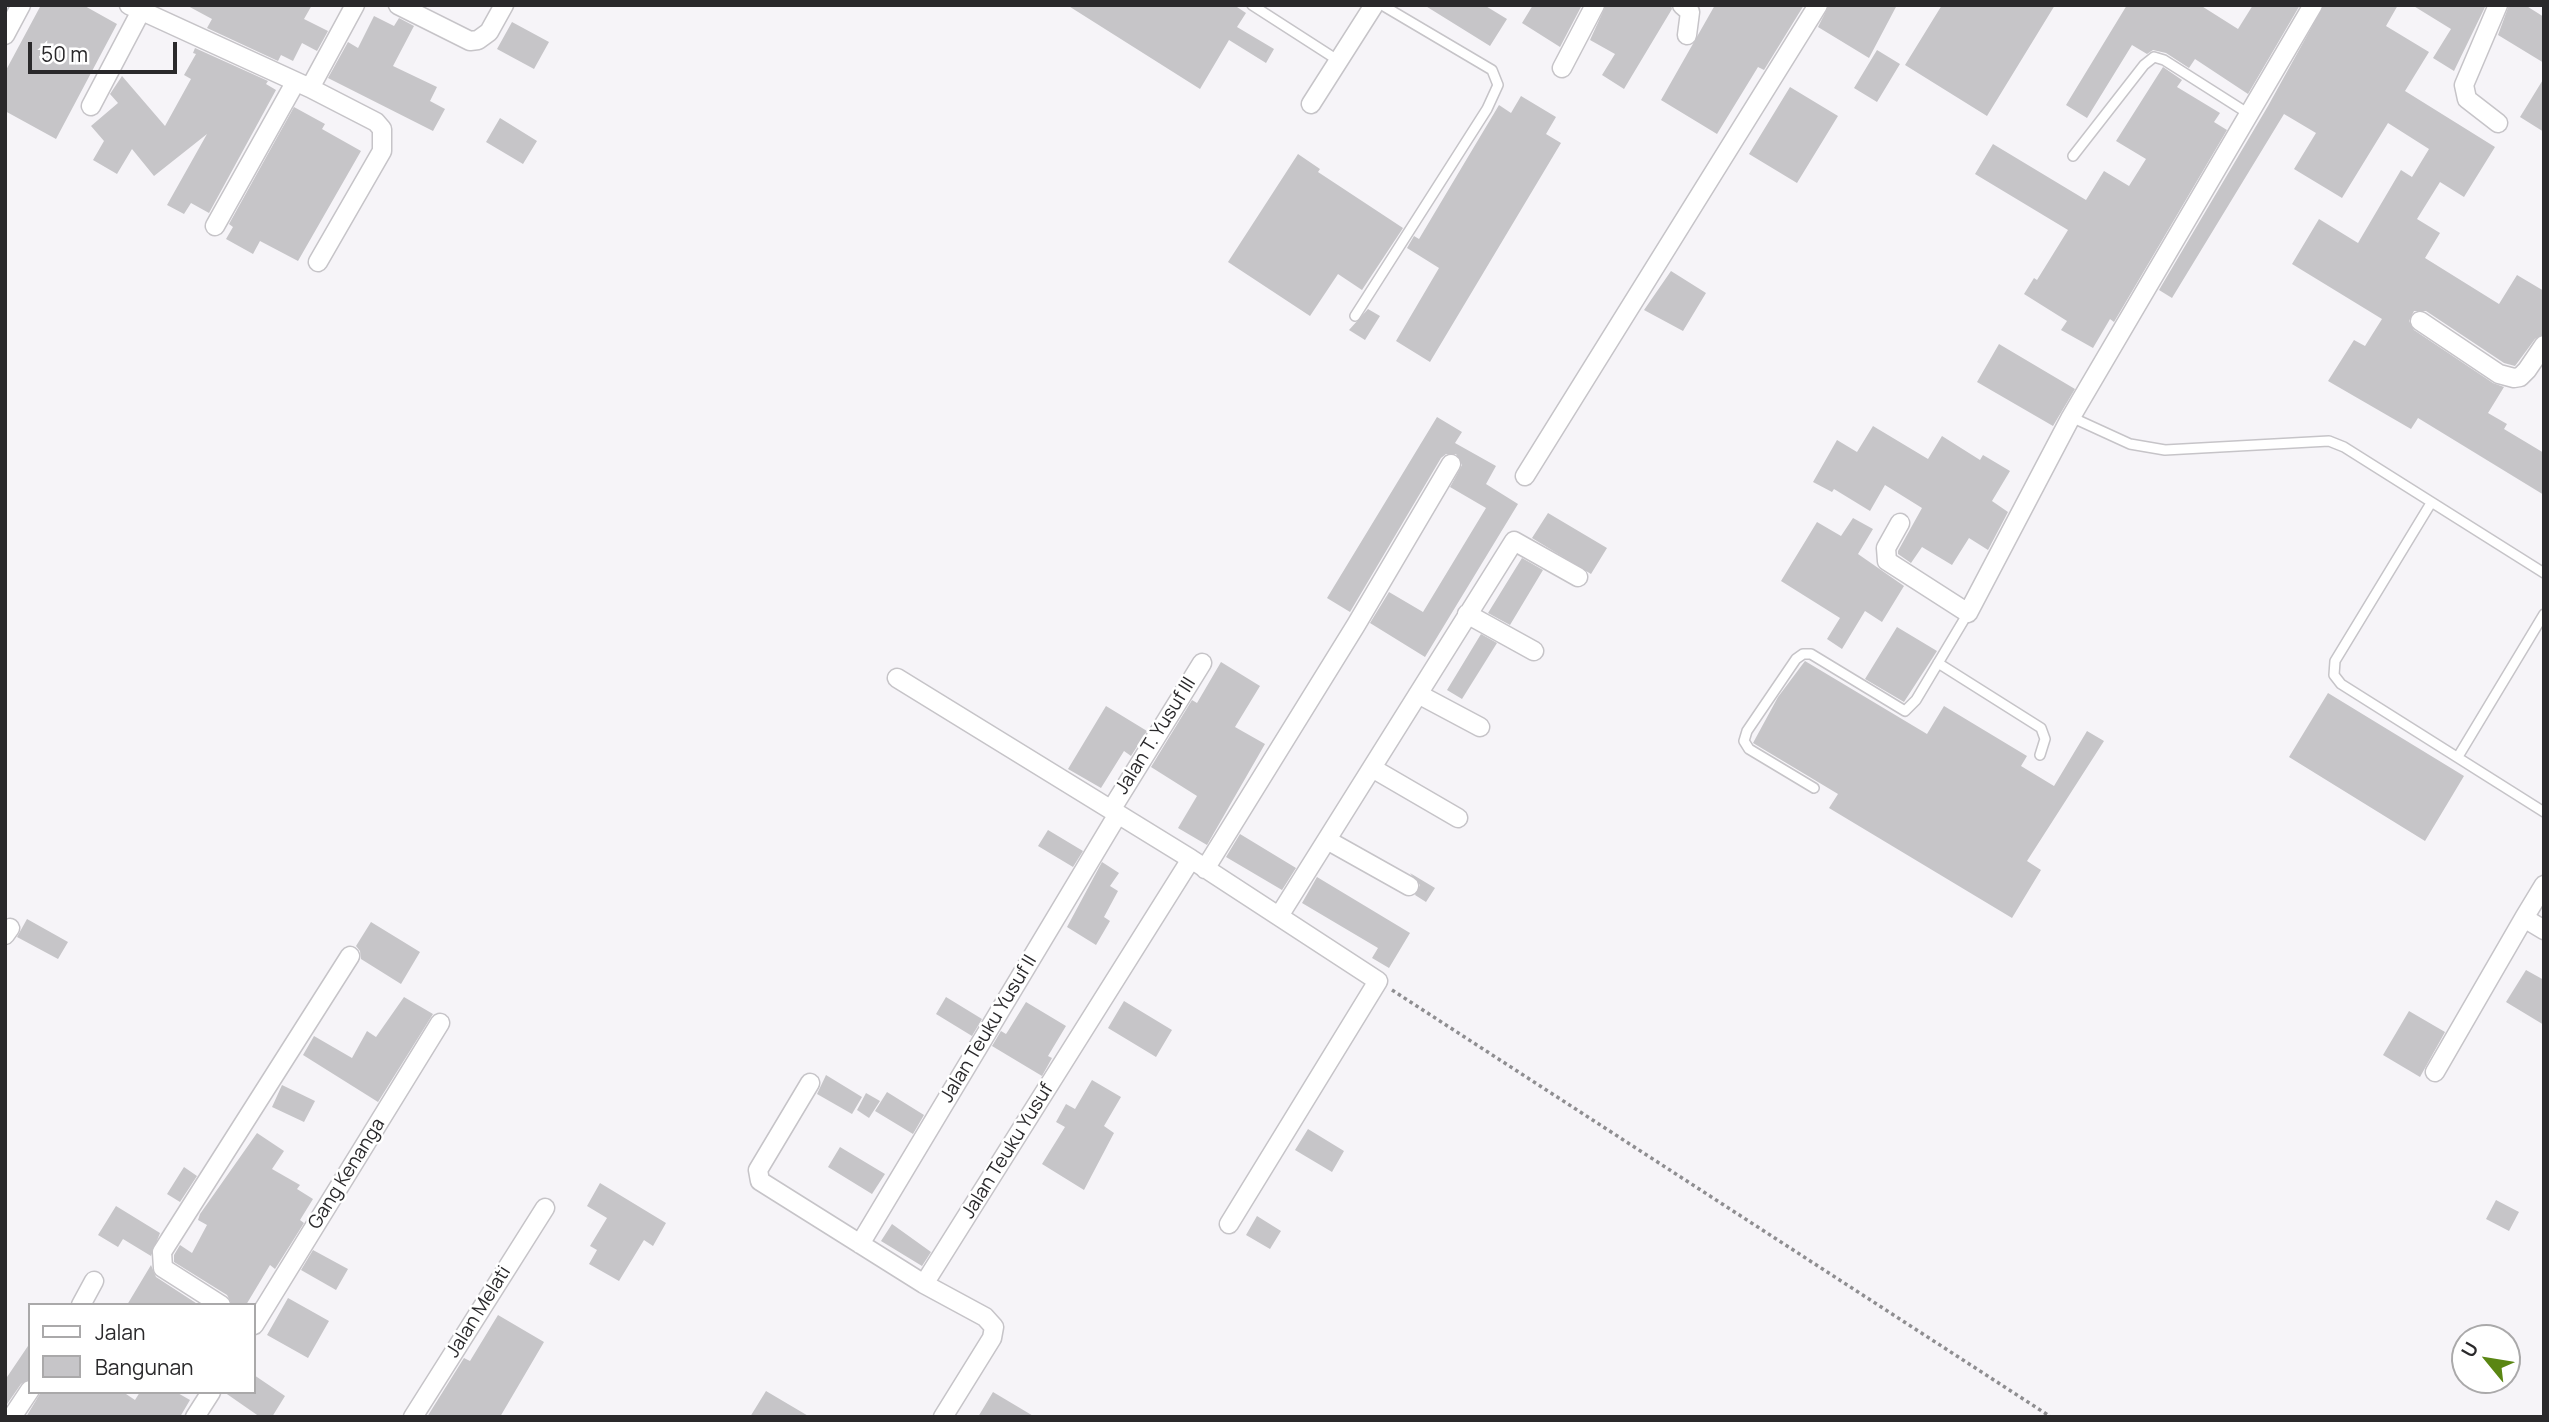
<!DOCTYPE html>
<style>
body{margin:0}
#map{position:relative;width:2549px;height:1422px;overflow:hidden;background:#f6f4f8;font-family:Manrope,sans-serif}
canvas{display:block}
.frame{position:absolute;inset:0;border:7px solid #2a292b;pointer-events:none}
.legend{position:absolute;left:28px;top:1303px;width:228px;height:91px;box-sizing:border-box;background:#fff;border:2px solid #aaa9aa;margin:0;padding:9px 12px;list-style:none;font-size:21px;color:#2a292b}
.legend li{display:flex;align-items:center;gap:14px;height:35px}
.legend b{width:35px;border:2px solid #aaa9aa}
.north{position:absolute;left:2451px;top:1324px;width:70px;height:70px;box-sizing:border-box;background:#fff;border:2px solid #aaa9aa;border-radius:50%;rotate:300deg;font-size:19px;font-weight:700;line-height:28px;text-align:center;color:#2a292b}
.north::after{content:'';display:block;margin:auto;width:24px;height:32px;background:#5a8613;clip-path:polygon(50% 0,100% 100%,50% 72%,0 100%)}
.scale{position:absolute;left:28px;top:42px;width:149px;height:32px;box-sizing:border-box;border:4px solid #2a292b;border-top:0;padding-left:9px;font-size:21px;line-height:24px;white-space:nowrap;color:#2a292b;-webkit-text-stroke:5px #fff;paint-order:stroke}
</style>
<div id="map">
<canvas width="2549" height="1422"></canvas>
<div class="frame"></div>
<ul class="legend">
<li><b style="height:9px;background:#fff"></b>Jalan</li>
<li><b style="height:19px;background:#c6c5c8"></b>Bangunan</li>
</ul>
<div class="north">U</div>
<div class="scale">50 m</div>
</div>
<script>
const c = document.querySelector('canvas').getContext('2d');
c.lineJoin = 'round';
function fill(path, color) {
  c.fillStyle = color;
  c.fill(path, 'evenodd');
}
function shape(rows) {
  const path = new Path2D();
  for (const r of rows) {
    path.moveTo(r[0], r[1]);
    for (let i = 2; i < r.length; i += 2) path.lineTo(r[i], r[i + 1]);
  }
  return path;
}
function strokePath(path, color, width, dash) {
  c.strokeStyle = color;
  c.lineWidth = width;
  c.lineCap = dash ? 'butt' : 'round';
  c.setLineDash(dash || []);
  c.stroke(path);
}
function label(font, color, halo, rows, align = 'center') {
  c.font = font + ' Manrope,sans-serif';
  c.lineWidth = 5;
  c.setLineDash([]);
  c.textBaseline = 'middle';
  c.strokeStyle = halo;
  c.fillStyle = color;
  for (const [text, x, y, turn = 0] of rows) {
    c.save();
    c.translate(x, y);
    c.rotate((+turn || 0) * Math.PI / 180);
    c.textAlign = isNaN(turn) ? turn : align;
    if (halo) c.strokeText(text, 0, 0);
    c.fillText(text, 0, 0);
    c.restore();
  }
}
fill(shape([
 [41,5,83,5,117,24,56,139,5,111,5,72],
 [186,5,312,5,304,19,328,31,317,51,302,43,293,61,281,55,278,61,207,28,212,19],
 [1067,5,1234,5,1246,13,1237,27,1274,49,1266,63,1229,40,1200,89],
 [1424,5,1484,5,1507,19,1490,46],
 [1533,5,1582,5,1560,47,1522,23],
 [1606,5,1671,5,1672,9,1624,89,1602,75,1615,54,1590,40],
 [1715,5,1804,5,1764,70,1758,67,1717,134,1661,100],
 [1829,5,1897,5,1869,58,1818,27],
 [1942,5,2055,5,1987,116,1905,65],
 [2127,5,2200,5,2238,29,2253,5,2300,5,2248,94,2195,59,2189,68,2166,53,2153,50,2147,54,2132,45,2087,118,2066,105],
 [2324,5,2398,5,2386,26,2429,52,2405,91,2495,147,2464,197,2440,182,2417,219,2440,233,2425,258,2499,304,2517,275,2544,291,2544,334,2535,339,2515,366,2504,363,2426,311,2414,311,2409,321,2414,330,2493,383,2504,387,2488,413,2507,424,2504,429,2544,453,2544,495,2418,418,2411,429,2328,381,2354,340,2365,346,2382,319,2292,264,2319,219,2358,243,2401,170,2412,177,2429,149,2388,123,2342,198,2294,169,2316,133,2284,114,2172,298,2159,290,2268,106],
 [2412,5,2486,5,2454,71,2433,58,2451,29],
 [2509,5,2525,5,2544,17,2544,63,2498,35],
 [374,16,394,26,399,18,414,26,393,66,437,87,430,101,445,109,433,131,328,78,348,42,358,48],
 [512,22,549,42,534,69,497,49],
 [195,48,268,81,266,84,276,90,209,213,191,203,184,214,167,205,207,134,154,176,132,149,117,174,93,160,104,141,91,126,118,103,110,94,122,76,165,126,191,79,184,75,196,54,193,53],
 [1877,50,1900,64,1877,102,1854,88],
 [2163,67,2182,80,2177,87,2220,113,2214,122,2227,130,2114,322,2110,319,2093,348,2061,330,2067,321,2024,294,2034,278,2037,280,2068,230,1975,174,1993,144,2086,200,2104,171,2129,186,2146,159,2116,141],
 [2544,78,2544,132,2520,117],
 [1790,87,1838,116,1797,183,1749,154],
 [1521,96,1556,117,1546,134,1561,143,1430,362,1396,341,1439,268,1407,248,1414,236,1419,239,1499,105,1511,113],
 [294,107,325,124,322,129,361,151,298,261,260,241,253,254,226,239,233,227,229,224],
 [500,118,537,141,523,164,486,142],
 [1298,154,1320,169,1318,172,1403,228,1362,290,1338,274,1310,316,1228,262],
 [1671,271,1706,293,1683,331,1644,310],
 [1368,309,1380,316,1365,340,1349,330],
 [1999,344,2075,389,2053,426,1977,382],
 [1437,417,1462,432,1455,443,1496,466,1486,484,1518,504,1425,657,1370,623,1389,592,1423,612,1486,508,1450,487,1462,465,1456,454,1446,454,1441,458,1350,612,1327,598],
 [1873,426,1928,459,1942,436,1980,460,1983,455,2010,471,1992,501,2008,512,1988,550,1969,538,1952,565,1922,547,1911,563,1898,554,1898,551,1922,508,1885,485,1870,511,1834,489,1832,492,1813,482,1837,440,1857,452],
 [1548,513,1607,548,1591,574,1532,538],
 [1853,518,1873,529,1858,554,1904,586,1882,622,1865,611,1842,649,1827,639,1840,618,1781,581,1817,522,1841,536],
 [1522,558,1543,570,1510,625,1488,613],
 [1897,627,1937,651,1904,702,1865,679],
 [1481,634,1497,643,1462,699,1447,690],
 [1805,661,1927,734,1944,706,2027,756,2021,766,2054,786,2087,731,2104,741,2027,861,2041,870,2012,918,1829,808,1838,794,1753,743,1778,697],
 [1221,662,1260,686,1235,727,1265,744,1207,845,1178,828,1197,796,1151,767,1192,700,1197,703],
 [2328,693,2464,776,2425,841,2289,757],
 [1106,706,1147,731,1131,756,1124,751,1101,788,1068,769],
 [1048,830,1083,851,1073,867,1038,846],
 [1240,834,1296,868,1282,890,1226,857],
 [1102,862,1119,873,1110,886,1118,891,1104,917,1110,921,1096,945,1067,927],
 [1410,873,1435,888,1426,902,1415,895,1420,885],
 [1317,877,1410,933,1389,968,1372,958,1378,948,1302,903],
 [27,919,68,942,58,959,17,937],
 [371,922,420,952,401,984,361,959,360,951,356,946],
 [2526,970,2544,980,2544,1025,2506,1002],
 [404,997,433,1014,378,1102,303,1055,314,1036,352,1058,367,1031,376,1037],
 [946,997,982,1019,972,1036,936,1014],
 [1124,1001,1172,1030,1156,1057,1108,1028],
 [1026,1002,1066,1026,1048,1056,1052,1058,1042,1076,992,1046,1001,1031,1006,1034,1008,1031],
 [2409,1011,2445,1032,2420,1077,2383,1055],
 [826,1075,862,1097,852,1114,817,1094],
 [1092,1080,1121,1097,1104,1126,1114,1133,1084,1190,1042,1164,1065,1127,1056,1122,1066,1104,1075,1109],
 [282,1085,315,1101,304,1122,272,1107],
 [887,1092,924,1115,913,1134,875,1111],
 [866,1093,880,1101,869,1118,857,1110],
 [1308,1129,1344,1151,1332,1172,1295,1150],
 [257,1133,284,1151,272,1169,300,1185,297,1189,313,1199,300,1220,304,1223,275,1269,270,1265,246,1305,232,1305,227,1295,174,1262,174,1255,180,1245,192,1253,207,1225,198,1220,200,1214],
 [840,1147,885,1174,872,1194,828,1167],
 [184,1167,197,1176,180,1202,167,1194],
 [600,1183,666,1223,653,1246,644,1240,619,1281,589,1264,597,1250,590,1246,607,1218,587,1206],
 [2496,1200,2519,1212,2509,1231,2486,1219],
 [116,1206,160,1233,151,1256,123,1239,118,1247,98,1235],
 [1257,1216,1281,1231,1270,1249,1246,1235],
 [892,1224,931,1252,922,1266,881,1241],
 [313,1250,348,1269,336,1290,301,1270],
 [151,1265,156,1277,199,1305,127,1305],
 [288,1298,329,1321,308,1358,267,1335],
 [498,1315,544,1342,500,1417,427,1417,464,1358,470,1361],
 [30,1343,30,1379,21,1384,5,1407,5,1380],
 [254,1375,285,1396,272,1417,260,1417,224,1392,254,1392],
 [766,1391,810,1417,750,1417],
 [41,1392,123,1392,135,1400,140,1392,176,1392,190,1400,180,1417,26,1417],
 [993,1392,1035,1417,978,1417]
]), '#c6c5c8');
const service = shape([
 [1252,5,1339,61],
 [2073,156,2144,65,2154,57,2164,60,2249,114],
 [1355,316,1487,109,1498,85,1492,70,1382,5],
 [2071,417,2130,444,2165,450,2329,441,2344,447,2544,573],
 [2431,503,2335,661,2334,675,2341,684,2544,812],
 [1938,663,2041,728,2045,739,2040,755],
 [2459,755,2544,614],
 [1814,788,1749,749,1744,741,1747,731,1796,659,1803,654,1811,654,1905,711,1916,700,1968,613]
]);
const minor = shape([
 [129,5,310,88,376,122,382,129,382,151,318,262],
 [398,5,470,41,478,40,489,32,504,5],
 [1682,5,1690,12,1687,35],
 [5,35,21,5],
 [1562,68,1595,5],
 [310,88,355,5],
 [1311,104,1374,5],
 [91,106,141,11],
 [2498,123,2467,99,2464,85,2498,5],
 [215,226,295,83],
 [2420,321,2499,374,2514,378,2520,377,2527,370,2544,345],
 [1525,476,1818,5],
 [1900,523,1886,548,1887,561,1968,613,2071,417,2313,5],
 [1467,614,1534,651],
 [897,678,1191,859,1378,981,1229,1224],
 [1418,694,1480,727],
 [1372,768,1458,818],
 [1111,810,1202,663],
 [1327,840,1409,886],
 [1205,869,1356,625,1451,464],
 [2544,885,2524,918,2544,930],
 [1279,916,1514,541,1578,577],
 [5,935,10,928],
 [2435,1072,2524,918],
 [810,1083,758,1170,760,1181,924,1284],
 [860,1244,1118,814],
 [81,1305,94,1281],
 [221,1305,163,1268,162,1252,350,956],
 [254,1325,440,1023],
 [12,1417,30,1390],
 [195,1417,211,1392],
 [413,1417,545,1208],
 [943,1417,992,1338,994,1327,985,1317,924,1284,1191,859]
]);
strokePath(service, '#c6c4c8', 12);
strokePath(minor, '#c6c4c8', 21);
strokePath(shape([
 [1392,990,2051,1417]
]), '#8f8e91', 3.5, [3.5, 3.5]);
strokePath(service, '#fff', 9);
strokePath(minor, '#fff', 18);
label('19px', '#2a292b', '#fff', [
 ["Jalan T. Yusuf III",1156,736,-58],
 ["Jalan Teuku Yusuf II",989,1029,-59],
 ["Jalan Teuku Yusuf",1008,1151,-58],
 ["Gang Kenanga",347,1174,-58],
 ["Jalan Melati",479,1312,-58]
]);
</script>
